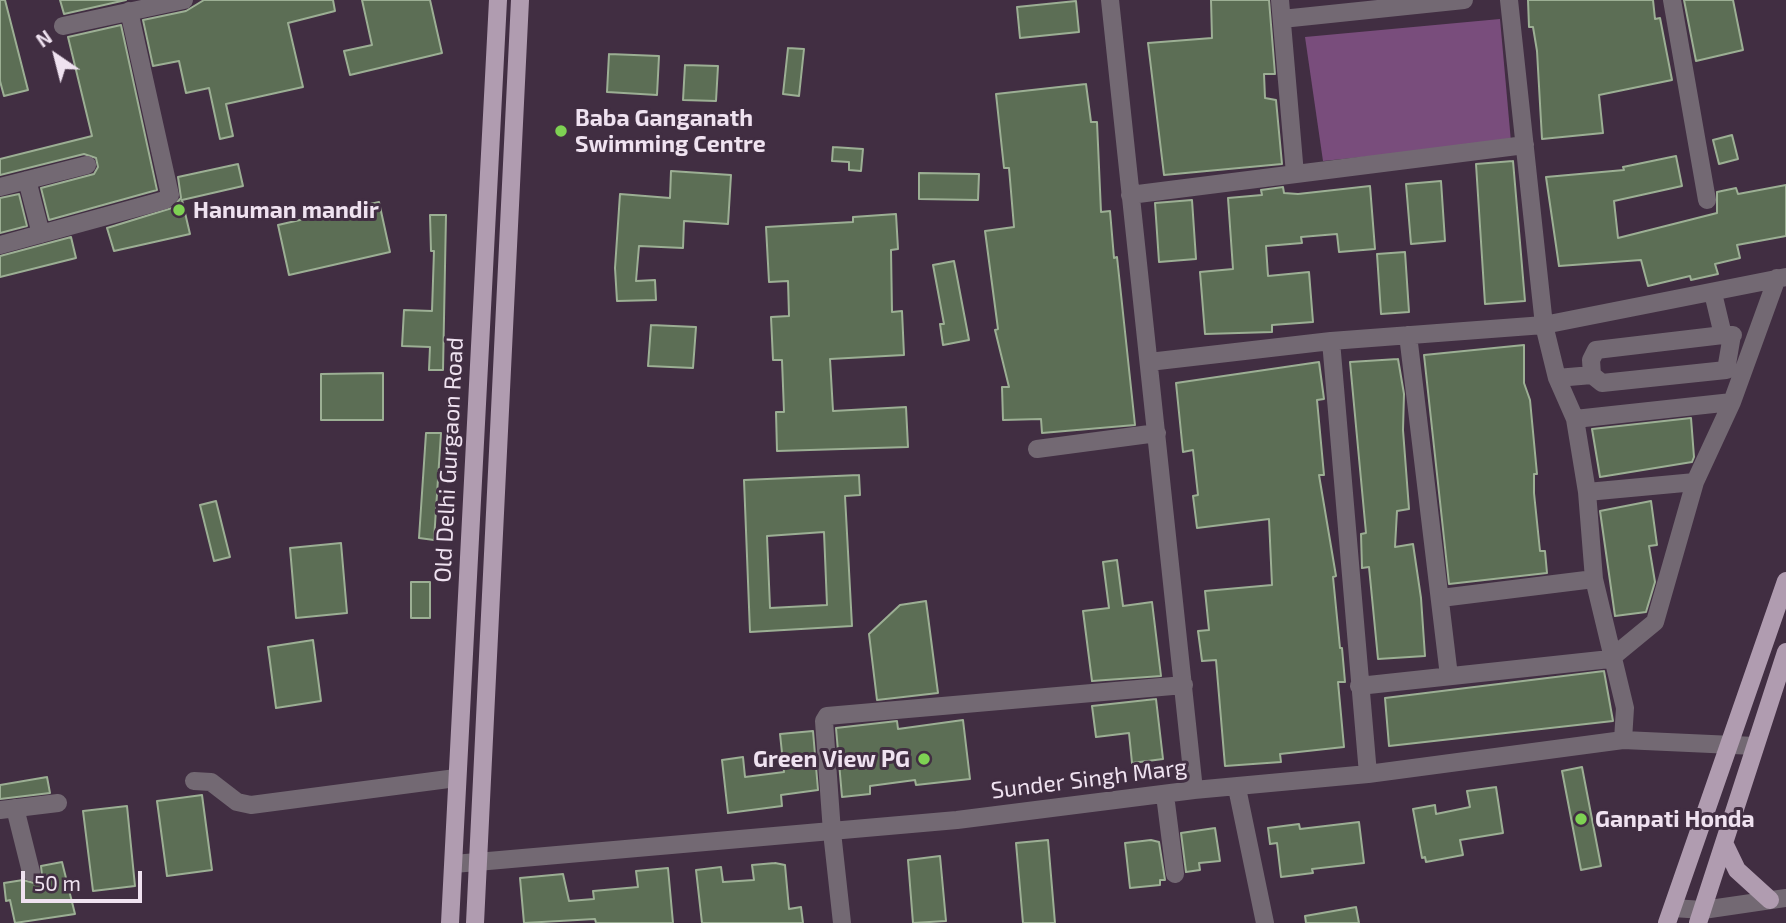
<!DOCTYPE html>
<style>
body{margin:0}
#map{position:relative;width:1786px;height:923px;overflow:hidden;background:#412e42;font-family:"Exo 2",sans-serif}
canvas{display:block}
.north{position:absolute;left:21px;top:21px;width:70px;height:70px;-webkit-text-stroke:5px #412e42;paint-order:stroke;rotate:325deg;font-size:19px;font-weight:700;line-height:28px;text-align:center;color:#efe2f0}
.north::after{content:'';display:block;margin:auto;width:24px;height:32px;background:#efe2f0;clip-path:polygon(50% 0,100% 100%,50% 72%,0 100%)}
.scale{position:absolute;left:21px;top:871px;width:121px;height:32px;box-sizing:border-box;border:4px solid #efe2f0;border-top:0;padding-left:9px;font-size:21px;line-height:24px;white-space:nowrap;color:#efe2f0;-webkit-text-stroke:5px #412e42;paint-order:stroke}
</style>
<div id="map">
<canvas width="1786" height="923"></canvas>
<div class="north">N</div>
<div class="scale">50 m</div>
</div>
<script>
const c = document.querySelector('canvas').getContext('2d');
c.lineJoin = 'round';
function fill(path, color) {
  c.fillStyle = color;
  c.fill(path, 'evenodd');
}
function shape(rows) {
  const path = new Path2D();
  for (const r of rows) {
    path.moveTo(r[0], r[1]);
    for (let i = 2; i < r.length; i += 2) path.lineTo(r[i], r[i + 1]);
  }
  return path;
}
function strokePath(path, color, width, dash) {
  c.strokeStyle = color;
  c.lineWidth = width;
  c.lineCap = dash ? 'butt' : 'round';
  c.setLineDash(dash || []);
  c.stroke(path);
}
function label(font, color, halo, rows, align = 'center') {
  c.font = font + ' "Exo 2",sans-serif';
  c.lineWidth = 6;
  c.setLineDash([]);
  c.textBaseline = 'middle';
  c.strokeStyle = halo;
  c.fillStyle = color;
  for (const [text, x, y, turn = 0] of rows) {
    c.save();
    c.translate(x, y);
    c.rotate((+turn || 0) * Math.PI / 180);
    c.textAlign = isNaN(turn) ? turn : align;
    if (halo) c.strokeText(text, 0, 0);
    c.fillText(text, 0, 0);
    c.restore();
  }
}
fill(shape([
 [1500,19,1511,142,1323,161,1305,37]
]), '#794d7c');
const building = shape([
 [0,0,5,0,28,90,4,96,0,81,0,0],
 [60,0,126,0,64,14,60,0],
 [204,0,333,0,335,11,288,23,303,87,226,104,233,136,220,139,209,88,186,93,179,61,153,66,143,20,186,11,204,0],
 [362,0,430,0,442,53,350,75,344,51,372,45,362,0],
 [1211,0,1269,0,1275,74,1264,74,1265,98,1276,100,1282,164,1164,175,1148,43,1212,38,1211,0],
 [1528,0,1653,0,1655,19,1660,18,1672,80,1599,95,1603,133,1542,139,1537,51,1533,27,1529,27,1528,0],
 [1684,0,1733,0,1743,50,1696,61,1684,0],
 [1076,1,1079,32,1020,38,1017,7,1076,1],
 [121,25,157,190,49,220,41,188,94,174,98,167,96,158,84,154,0,175,0,159,92,136,68,37,121,25],
 [788,48,804,49,799,96,783,94,788,48],
 [609,54,659,56,657,95,607,92,609,54],
 [685,65,718,66,716,101,683,100,685,65],
 [1086,84,1091,122,1097,122,1101,212,1110,211,1114,258,1117,257,1135,425,1042,433,1041,419,1003,420,1002,387,1009,387,995,330,998,329,985,231,1014,227,1009,168,1004,168,996,94,1086,84],
 [1732,135,1738,159,1719,164,1713,140,1732,135],
 [833,147,863,149,861,171,849,170,849,162,832,161,833,147],
 [1676,156,1682,186,1614,201,1618,238,1717,213,1717,192,1736,188,1738,194,1786,185,1786,236,1737,245,1740,258,1715,264,1718,274,1691,280,1690,276,1648,286,1641,260,1559,266,1546,177,1624,170,1623,167,1676,156],
 [1513,161,1525,301,1485,304,1476,164,1513,161],
 [238,164,243,186,182,200,190,234,114,251,107,228,172,208,181,198,178,177,238,164],
 [671,171,731,175,728,224,684,221,683,248,639,246,636,281,655,280,656,300,617,301,615,268,620,194,670,198,671,171],
 [919,173,979,174,978,200,919,199,919,173],
 [1441,181,1445,241,1411,244,1406,184,1441,181],
 [1370,186,1375,249,1339,252,1337,234,1301,237,1302,243,1266,246,1268,276,1309,272,1313,322,1272,325,1272,332,1205,334,1200,272,1233,269,1228,198,1262,195,1261,190,1283,187,1284,193,1298,194,1370,186],
 [19,194,27,226,0,233,0,198,19,194],
 [1192,200,1196,259,1159,262,1155,203,1192,200],
 [379,202,390,252,289,275,278,225,379,202],
 [896,214,898,249,891,250,892,312,902,311,904,355,830,359,833,411,906,407,908,447,777,451,776,412,784,412,782,360,773,360,771,317,789,316,788,281,769,282,766,227,853,222,853,217,896,214],
 [430,215,446,215,443,370,429,370,430,347,402,346,404,310,432,311,434,251,431,251,430,215],
 [71,237,76,258,0,277,0,256,71,237],
 [1405,252,1409,312,1381,314,1377,254,1405,252],
 [954,261,969,340,943,345,940,324,944,324,933,265,954,261],
 [651,325,696,327,693,368,648,366,651,325],
 [1524,345,1524,383,1530,400,1537,474,1534,474,1534,493,1540,551,1545,551,1547,573,1449,584,1424,355,1524,345],
 [1398,359,1404,394,1403,430,1409,509,1397,511,1395,547,1413,544,1421,598,1425,656,1378,659,1369,567,1362,568,1361,534,1366,533,1350,362,1398,359],
 [1319,362,1324,399,1317,400,1324,475,1319,475,1336,576,1333,577,1340,648,1342,648,1345,682,1338,682,1344,747,1280,754,1281,762,1225,766,1216,660,1202,661,1198,631,1209,630,1205,591,1272,585,1269,519,1197,528,1193,496,1198,495,1193,450,1183,452,1176,383,1319,362],
 [383,373,383,420,321,420,321,374,383,373],
 [1691,418,1694,457,1692,462,1600,477,1592,429,1691,418],
 [426,433,441,433,434,540,419,538,426,433],
 [859,475,860,495,845,496,852,626,750,632,744,480,859,475],
 [824,532,827,605,770,608,767,536,824,532],
 [216,501,230,557,214,561,200,505,216,501],
 [1651,501,1657,545,1649,546,1655,582,1646,612,1615,616,1600,511,1651,501],
 [341,543,347,613,296,618,290,548,341,543],
 [1117,560,1123,606,1152,602,1161,676,1092,681,1083,611,1109,608,1103,562,1117,560],
 [411,582,430,582,430,618,411,618,411,582],
 [926,601,938,693,877,700,869,634,900,605,926,601],
 [313,640,321,701,276,708,268,647,313,640],
 [1604,671,1613,721,1389,746,1385,698,1604,671],
 [1156,699,1163,759,1132,763,1129,733,1096,737,1092,706,1156,699],
 [963,720,970,779,916,785,915,780,870,786,870,794,842,797,836,728,897,721,898,729,963,720],
 [813,731,818,790,781,795,782,806,728,813,722,760,743,757,745,777,784,772,780,734,813,731],
 [1582,767,1601,866,1581,870,1562,771,1582,767],
 [47,777,50,793,0,799,0,785,47,777],
 [1496,787,1503,833,1460,840,1463,855,1426,862,1425,857,1422,858,1413,809,1435,805,1436,814,1470,807,1467,791,1496,787],
 [202,795,212,870,167,876,157,801,202,795],
 [127,806,135,886,93,891,83,811,127,806],
 [1359,822,1364,863,1312,869,1313,873,1281,877,1277,843,1270,844,1268,828,1299,824,1300,829,1359,822],
 [1215,828,1220,861,1199,863,1200,870,1186,872,1181,833,1215,828],
 [1048,840,1055,923,1023,923,1016,843,1048,840],
 [1151,840,1159,842,1165,880,1160,880,1160,885,1130,888,1125,843,1151,840],
 [940,856,946,921,913,923,908,860,940,856],
 [62,862,75,914,15,923,10,900,6,901,4,883,23,880,34,883,42,876,41,866,62,862],
 [775,863,785,865,789,909,801,907,803,923,702,923,696,870,721,867,723,882,754,880,752,865,775,863],
 [668,868,673,923,596,923,595,919,524,923,520,878,563,874,569,901,594,899,593,891,638,887,636,871,668,868],
 [1356,907,1359,923,1306,923,1305,916,1356,907]
]);
fill(building, '#5c6e55');
strokePath(building, '#9caf94', 2);
strokePath(shape([
 [1110,0,1194,790],
 [1280,0,1295,174],
 [1509,0,1544,325,1557,378,1575,419,1587,492,1594,579,1625,708,1623,740],
 [1672,0,1707,200],
 [1282,19,1464,0],
 [63,26,184,0],
 [27,180,41,234],
 [0,187,87,165],
 [1130,195,1525,145],
 [0,245,165,200,170,195,129,11],
 [1713,293,1723,335,1733,335],
 [1408,335,1449,676],
 [1723,335,1596,350,1591,360,1592,375,1602,383,1726,370,1732,335],
 [1331,341,1368,774],
 [1149,362,1331,341,1544,325,1786,277],
 [1557,378,1592,375],
 [1575,419,1732,402],
 [1037,449,1157,433],
 [1587,492,1695,482],
 [1441,598,1594,579],
 [1359,686,1610,659,1655,622,1695,482,1732,402,1777,278],
 [194,781,211,782,237,802,251,805,456,778],
 [1237,788,1265,923],
 [1165,795,1175,874],
 [15,808,31,872],
 [0,810,58,803],
 [454,864,957,820,1194,790,1368,774,1623,740,1755,746],
 [1673,908,1703,910,1786,898],
 [842,923,832,832,824,721,827,716,1184,685]
]), '#736973', 18);
strokePath(shape([
 [1724,843,1737,870,1770,900],
 [450,923,498,0],
 [475,923,520,0],
 [1667,923,1786,581],
 [1698,923,1786,652]
]), '#b09cb0', 18);
for (const [x, y, r, color] of [
 [561,131,7,"#7ed153"],
 [179,210,7,"#7ed153"],
 [924,759,7,"#7ed153"],
 [1581,819,7,"#7ed153"]
]) {
  const dot = new Path2D();
  dot.arc(x, y, r, 0, 2 * Math.PI);
  c.fillStyle = color;
  c.fill(dot);
  strokePath(dot, '#412e42', 2.5);
}
label('bold 23px', '#efe2f0', '#412e42', [
 ["Baba Ganganath",575,118],
 ["Swimming Centre",575,144],
 ["Hanuman mandir",193,210],
 ["Green View PG",910,759,"right"],
 ["Ganpati Honda",1595,819]
], 'left');
label('23px', '#efe2f0', '#412e42', [
 ["Old Delhi Gurgaon Road",449,460,-87],
 ["Sunder Singh Marg",1089,779,-7]
]);
</script>
